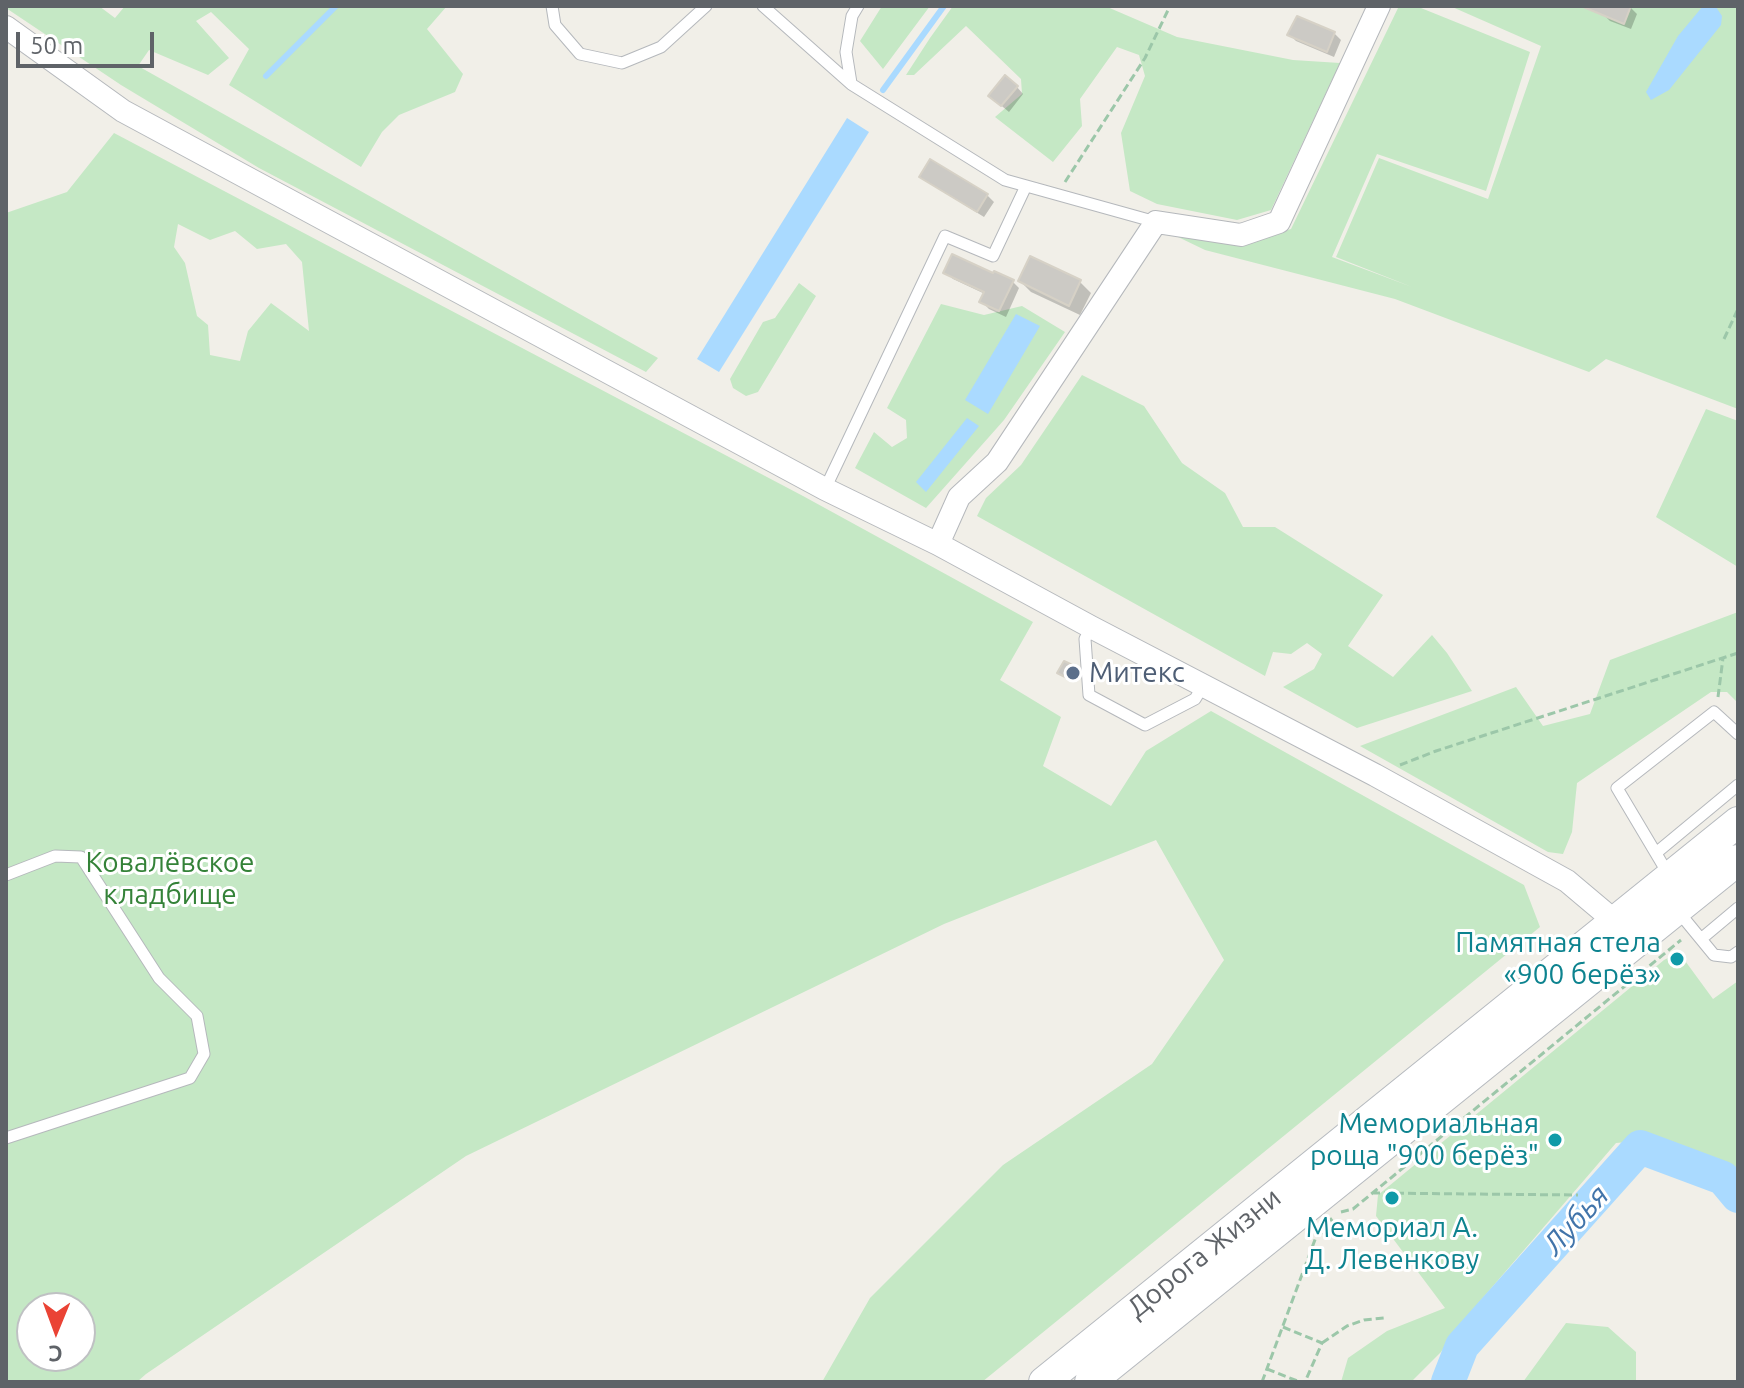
<!DOCTYPE html>
<meta charset="utf-8">
<style>
body{margin:0}
#map{position:relative;width:1744px;height:1388px;overflow:hidden;background:#f1efe8;font-family:Ubuntu,sans-serif}
canvas{display:block}
.frame{position:absolute;inset:0;border:8px solid #5f6368;pointer-events:none}
.north{position:absolute;left:16px;top:1292px;width:80px;height:80px;box-sizing:border-box;background:#fff;border:2px solid #bfc1c3;border-radius:50%;rotate:181deg;font-size:22px;font-weight:700;line-height:32px;text-align:center;color:#5f6368}
.north::after{content:'';display:block;margin:auto;width:28px;height:36px;background:#ea4335;clip-path:polygon(50% 0,100% 100%,50% 72%,0 100%)}
.scale{position:absolute;left:16px;top:32px;width:138px;height:36px;box-sizing:border-box;border:4px solid #5f6368;border-top:0;padding-left:10px;font-size:24px;line-height:28px;white-space:nowrap;color:#5f6368;-webkit-text-stroke:6px #fff;paint-order:stroke}
</style>
<div id="map">
<canvas width="1744" height="1388"></canvas>
<div class="frame"></div>
<div class="north">С</div>
<div class="scale">50 m</div>
</div>
<script>
const c = document.querySelector('canvas').getContext('2d');
c.lineJoin = 'round';
function fill(path, color) {
  c.fillStyle = color;
  c.fill(path, 'evenodd');
}
function shape(rows) {
  const path = new Path2D();
  for (const r of rows) {
    path.moveTo(r[0], r[1]);
    for (let i = 2; i < r.length; i += 2) path.lineTo(r[i], r[i + 1]);
  }
  return path;
}
function strokePath(path, color, width, dash) {
  c.strokeStyle = color;
  c.lineWidth = width;
  c.lineCap = dash ? 'butt' : 'round';
  c.setLineDash(dash || []);
  c.stroke(path);
}
function label(font, color, halo, rows, align = 'center') {
  c.font = font + ' Ubuntu,sans-serif';
  c.lineWidth = 6;
  c.setLineDash([]);
  c.textBaseline = 'middle';
  c.strokeStyle = halo;
  c.fillStyle = color;
  for (const [text, x, y, turn = 0] of rows) {
    c.save();
    c.translate(x, y);
    c.rotate((+turn || 0) * Math.PI / 180);
    c.textAlign = isNaN(turn) ? turn : align;
    if (halo) c.strokeText(text, 0, 0);
    c.fillText(text, 0, 0);
    c.restore();
  }
}
fill(shape([
 [6,6,99,6,115,18,125,6,447,6,427,29,463,74,455,92,399,115,382,132,361,167,229,85,249,49,211,12,196,21,229,58,208,75,149,50,138,66,658,358,646,372,259,168,121,85,6,8],
 [882,6,930,6,883,69,860,41],
 [953,6,1032,6,1036,8,1051,6,1105,6,1177,37,1293,60,1340,63,1271,210,1237,220,1157,204,1130,191,1121,133,1145,76,1139,55,1117,47,1080,99,1082,126,1053,162,995,117,1022,94,1021,79,966,26,914,75,906,75,930,38],
 [1399,6,1416,6,1530,52,1486,191,1377,154,1332,257,1412,287,1336,257,1379,158,1488,199,1541,46,1450,6,1738,6,1738,409,1606,359,1589,372,1395,299,1205,250,1176,236,1237,245,1291,229],
 [114,133,803,496,1033,622,1000,680,1061,717,1043,766,1111,806,1146,751,1211,711,1524,885,1540,927,982,1382,822,1382,870,1298,1003,1165,1152,1064,1224,960,1156,840,944,924,466,1156,146,1374,137,1382,6,1382,6,213,67,192],
 [178,224,210,240,235,231,257,249,286,244,302,262,309,331,271,303,248,331,240,361,210,355,208,325,197,316,185,263,174,247],
 [32,1308,80,1308,80,1356,32,1356],
 [799,283,816,296,758,392,746,396,733,388,730,379,763,322,775,318],
 [941,304,984,315,1022,306,1065,332,1004,420,926,508,855,468,874,432,892,447,907,438,906,420,887,408],
 [1082,375,1144,406,1182,463,1225,493,1243,527,1275,527,1383,595,1348,646,1393,677,1432,635,1447,653,1472,691,1357,728,1283,687,1314,669,1322,654,1307,643,1291,654,1273,652,1265,676,977,516,986,498,1021,465],
 [1706,409,1738,421,1738,567,1656,517],
 [1738,612,1738,703,1727,692,1711,692,1577,783,1572,832,1563,854,1548,852,1360,746,1516,687,1543,726,1590,714,1610,660],
 [1674,955,1683,958,1713,999,1738,981,1738,1181,1729,1171,1652,1140,1616,1143,1463,1321,1441,1352,1411,1382,1341,1382,1348,1358,1387,1331,1445,1308,1376,1216,1378,1195,1664,960],
 [1566,1323,1608,1327,1636,1352,1636,1382,1523,1382]
]), '#c5e8c5');
fill(shape([
 [1703,6,1716,7,1722,16,1721,25,1669,90,1651,100,1646,92,1678,36],
 [847,118,869,132,719,372,697,359],
 [1016,314,1040,326,988,414,965,400],
 [967,418,979,426,926,492,916,482]
]), '#aadaff');
fill(shape([
 [1606,6,1630,7,1637,14,1631,29,1610,21,1603,14],
 [1334,33,1341,40,1334,57,1296,41,1289,34],
 [1017,87,1023,94,1009,112,997,102],
 [922,177,987,195,994,202,984,217,929,183],
 [1031,258,1080,282,1091,293,1080,315,1031,292,1020,281],
 [946,272,994,275,1012,281,1019,288,1006,317,989,309,982,302,985,294,953,279],
 [1076,669,1079,672,1079,679,1075,682,1063,676]
]), '#0003');
strokePath(shape([
 [266,76,336,6],
 [883,90,944,6]
]), '#aadaff', 6);
strokePath(shape([
 [1448,1382,1462,1346,1640,1147,1723,1178,1738,1196]
]), '#aadaff', 34);
const building = shape([
 [1581,6,1631,6,1624,24,1581,6],
 [1297,16,1335,32,1327,52,1287,35,1297,16],
 [1005,75,1018,86,1001,106,988,96,1005,75],
 [930,159,988,194,977,212,919,177,930,159],
 [952,254,993,273,994,271,1014,280,999,311,979,302,984,292,943,273,952,254],
 [1030,256,1081,280,1069,306,1018,281,1030,256],
 [1064,661,1077,667,1077,676,1071,680,1057,673,1064,661]
]);
fill(building, '#cccac5');
strokePath(building, '#d6d1c6', 2);
const lane = shape([
 [552,6,555,25,580,54,622,63,661,47,706,6],
 [763,6,851,84,1005,180,1156,222],
 [851,83,846,52,852,16,858,6],
 [825,489,945,236,993,256,1026,186],
 [1091,627,1085,639,1089,695,1145,725,1195,699,1203,686],
 [1656,853,1738,785],
 [6,875,55,856,81,857,159,978,197,1016,204,1054,190,1078,6,1138],
 [1670,877,1617,788,1714,712,1738,734],
 [1677,910,1714,955,1731,957,1738,952],
 [1701,939,1738,908]
]);
const street = shape([
 [6,27,123,111,825,489,938,544,1091,627,1375,775,1567,881,1624,929],
 [938,544,959,497,997,462,1156,222,1241,235,1279,222,1379,6]
]);
const secondary = shape([
 [1044,1382,1738,822],
 [1090,1382,1738,860]
]);
strokePath(lane, '#b5b8bc', 13);
strokePath(street, '#b5b8bc', 24);
strokePath(secondary, '#b6babf', 32);
strokePath(shape([
 [1065,182,1145,58,1170,6],
 [1724,339,1738,309],
 [1718,697,1723,658],
 [1400,765,1436,751,1738,653],
 [1372,1193,1578,1195],
 [1341,1212,1353,1209,1681,940],
 [1283,1327,1322,1343,1305,1382],
 [1322,1343,1347,1326,1364,1320,1384,1318],
 [1267,1369,1300,1382],
 [1262,1382,1316,1237,1334,1224,1330,1218]
]), '#9cc7a9', 3, [8, 4]);
strokePath(lane, '#fff', 11);
strokePath(street, '#fff', 22);
strokePath(secondary, '#fff', 30);
for (const [x, y, r, color] of [
 [1073,673,8,"#5c6f8a"],
 [1677,959,8,"#0f9aa8"],
 [1555,1140,8,"#0f9aa8"],
 [1392,1198,8,"#0f9aa8"]
]) {
  const dot = new Path2D();
  dot.arc(x, y, r, 0, 2 * Math.PI);
  c.fillStyle = color;
  c.fill(dot);
  strokePath(dot, '#fff', 3);
}
label('28px', '#4e5e75', '#fff', [
 ["Митекс",1089,673]
], 'left');
label('28px', '#348238', '#fff', [
 ["Ковалёвское",170,863],
 ["кладбище",170,895]
]);
label('28px', '#0d838f', '#fff', [
 ["Памятная стела",1661,943],
 ["«900 берёз»",1661,975],
 ["Мемориальная",1539,1124],
 ["роща \"900 берёз\"",1539,1156],
 ["Мемориал А.",1392,1228,"center"],
 ["Д. Левенкову",1392,1260,"center"]
], 'right');
label('28px', '#5f6368', '#fff', [
 ["Дорога Жизни",1204,1253,-39]
]);
label('italic 30px', '#4174aa', '#fff', [
 ["Лубья",1576,1220,-48]
]);
</script>
